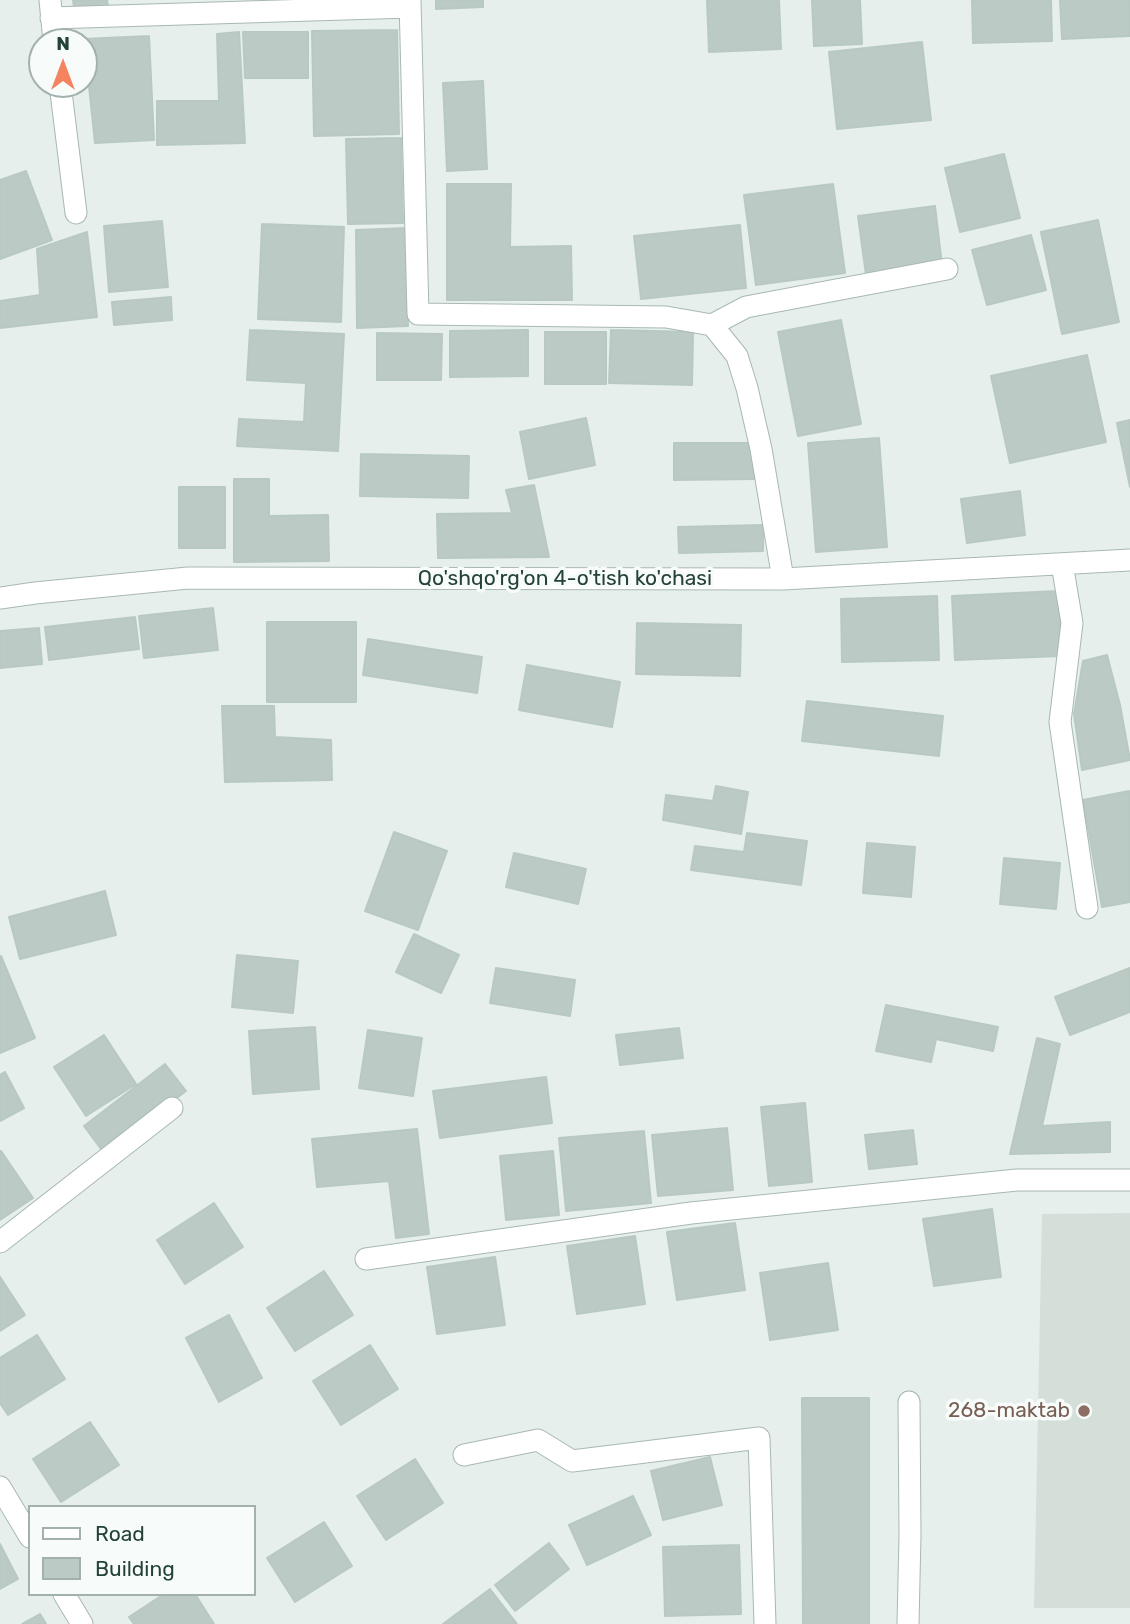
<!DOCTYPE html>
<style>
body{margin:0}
#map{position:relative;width:1130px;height:1624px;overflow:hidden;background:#e6efeb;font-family:Rubik,sans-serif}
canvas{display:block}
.legend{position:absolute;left:28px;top:1505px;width:228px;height:91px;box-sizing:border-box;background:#f7fbf9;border:2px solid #a3b1ad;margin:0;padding:9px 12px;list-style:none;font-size:21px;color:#24423a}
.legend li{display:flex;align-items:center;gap:14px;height:35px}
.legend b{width:35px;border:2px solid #a3b1ad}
.north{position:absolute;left:28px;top:28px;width:70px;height:70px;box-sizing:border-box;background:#f7fbf9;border:2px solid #a3b1ad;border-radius:50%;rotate:0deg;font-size:19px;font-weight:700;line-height:28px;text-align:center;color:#24423a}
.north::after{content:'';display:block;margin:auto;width:24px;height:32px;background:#f4845f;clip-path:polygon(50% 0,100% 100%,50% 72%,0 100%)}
</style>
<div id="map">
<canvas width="1130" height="1624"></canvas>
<ul class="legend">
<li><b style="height:9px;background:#fff"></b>Road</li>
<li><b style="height:19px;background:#bbcac4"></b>Building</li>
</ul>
<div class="north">N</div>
</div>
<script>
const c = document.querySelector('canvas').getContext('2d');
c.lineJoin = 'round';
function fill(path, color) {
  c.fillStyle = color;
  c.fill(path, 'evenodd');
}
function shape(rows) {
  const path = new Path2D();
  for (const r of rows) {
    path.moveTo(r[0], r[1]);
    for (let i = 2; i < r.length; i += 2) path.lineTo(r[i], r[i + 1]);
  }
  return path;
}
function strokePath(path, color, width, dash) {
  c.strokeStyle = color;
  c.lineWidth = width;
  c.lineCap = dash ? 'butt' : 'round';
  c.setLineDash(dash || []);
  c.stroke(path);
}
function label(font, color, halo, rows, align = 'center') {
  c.font = font + ' Rubik,sans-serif';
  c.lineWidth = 7;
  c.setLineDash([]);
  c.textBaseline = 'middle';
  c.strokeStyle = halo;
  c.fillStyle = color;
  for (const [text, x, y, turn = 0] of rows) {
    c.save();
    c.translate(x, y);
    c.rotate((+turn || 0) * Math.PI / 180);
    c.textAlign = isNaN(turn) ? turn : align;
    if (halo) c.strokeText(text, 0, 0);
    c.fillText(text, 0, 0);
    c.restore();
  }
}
fill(shape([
 [1130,1213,1130,1608,1034,1608,1042,1214]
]), '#d4dfda');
const building = shape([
 [73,0,107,0,108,6,74,8,73,0],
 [436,0,483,0,483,7,436,9,436,0],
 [707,0,779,0,781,49,709,52,707,0],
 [812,0,860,0,862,44,814,46,812,0],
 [972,0,1051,0,1052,41,973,43,972,0],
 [1060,0,1130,0,1130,36,1062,39,1060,0],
 [397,30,399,134,314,136,312,31,397,30],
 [239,32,245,143,157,145,157,101,219,101,217,34,239,32],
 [243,32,308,32,308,78,245,78,243,32],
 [149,36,154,140,95,143,84,39,149,36],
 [922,42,931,120,837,129,829,52,922,42],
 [483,81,487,169,447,171,443,83,483,81],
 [401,138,403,223,348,224,346,139,401,138],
 [1004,154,1020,218,960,232,945,168,1004,154],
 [26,171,52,240,0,259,0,180,26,171],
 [447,184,511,184,510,247,571,246,572,300,447,300,447,184],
 [833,184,845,273,756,285,744,195,833,184],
 [935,206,942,265,866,275,858,216,935,206],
 [1098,220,1119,322,1062,334,1041,232,1098,220],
 [162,221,168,287,109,292,104,226,162,221],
 [262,224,344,227,341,322,258,319,262,224],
 [740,225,746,288,641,299,634,236,740,225],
 [407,228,408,326,357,328,356,230,407,228],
 [87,232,97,317,0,328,0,301,40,295,37,249,87,232],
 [1031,235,1046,290,987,305,972,250,1031,235],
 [171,297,172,320,114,325,112,302,171,297],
 [841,320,861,424,798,436,778,332,841,320],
 [250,330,344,334,338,451,237,446,239,419,304,422,306,383,247,380,250,330],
 [528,330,528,376,450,377,450,331,528,330],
 [611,330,693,332,692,385,609,383,611,330],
 [545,332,606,332,606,384,545,384,545,332],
 [377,333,442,334,441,380,377,380,377,333],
 [1087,355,1106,442,1010,463,991,376,1087,355],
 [586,418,595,465,529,479,520,432,586,418],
 [1130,420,1130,487,1117,423,1130,420],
 [879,438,887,547,816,552,808,443,879,438],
 [674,443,754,443,754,479,674,480,674,443],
 [361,454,469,456,468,498,360,496,361,454],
 [234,479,269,479,269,516,328,515,329,561,234,562,234,479],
 [534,485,549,557,438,558,437,514,512,513,506,490,534,485],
 [179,487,225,487,225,548,179,548,179,487],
 [1020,491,1025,535,967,543,961,499,1020,491],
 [763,525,763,551,679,553,678,527,763,525],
 [1059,591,1061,656,955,660,952,596,1059,591],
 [937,596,939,660,842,662,841,599,937,596],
 [213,608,218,650,144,658,139,616,213,608],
 [135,617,139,649,49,660,45,627,135,617],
 [267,622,356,622,356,702,267,702,267,622],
 [637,623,741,625,740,676,636,674,637,623],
 [39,628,42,664,0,668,0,631,39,628],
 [368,639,482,657,477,693,363,675,368,639],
 [1107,655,1120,705,1130,760,1082,770,1074,714,1083,661,1107,655],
 [527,665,620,682,612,727,519,710,527,665],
 [807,701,943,716,939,756,802,741,807,701],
 [222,706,274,706,275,737,331,740,332,780,225,782,222,706],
 [716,786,748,792,741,834,663,820,666,795,713,801,716,786],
 [1129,791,1130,902,1102,907,1083,800,1129,791],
 [394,832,447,851,418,930,365,911,394,832],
 [747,833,807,841,801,885,691,870,695,846,744,852,747,833],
 [867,843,915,847,911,897,863,893,867,843],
 [514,853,586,869,578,904,506,887,514,853],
 [1004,858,1060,863,1056,909,1000,904,1004,858],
 [105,891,116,935,20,959,9,917,105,891],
 [414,934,459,955,441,993,396,972,414,934],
 [237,955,298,961,293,1013,232,1007,237,955],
 [1,956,35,1038,0,1053,0,957,1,956],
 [496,968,575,980,570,1016,490,1003,496,968],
 [1130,968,1130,1012,1070,1035,1055,997,1130,968],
 [886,1005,998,1027,993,1051,936,1039,931,1062,876,1051,886,1005],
 [315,1027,319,1089,253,1094,249,1031,315,1027],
 [679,1028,683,1058,620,1065,616,1035,679,1028],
 [368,1030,422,1038,413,1096,359,1088,368,1030],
 [104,1035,136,1084,86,1116,54,1067,104,1035],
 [1037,1038,1060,1044,1042,1126,1110,1122,1110,1152,1010,1154,1037,1038],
 [165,1064,186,1091,104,1153,84,1126,165,1064],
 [5,1072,24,1108,0,1121,0,1075,5,1072],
 [546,1077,552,1123,440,1138,433,1091,546,1077],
 [805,1103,812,1182,769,1186,761,1107,805,1103],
 [727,1128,733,1190,658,1196,652,1135,727,1128],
 [417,1129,429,1234,396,1238,389,1181,317,1187,312,1139,417,1129],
 [913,1130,917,1164,869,1169,865,1135,913,1130],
 [644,1131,651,1203,566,1211,559,1138,644,1131],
 [1,1151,33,1198,0,1220,0,1152,1,1151],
 [553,1151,559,1215,506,1220,500,1156,553,1151],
 [214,1203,243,1247,185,1284,157,1240,214,1203],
 [992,1209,1001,1277,934,1286,923,1219,992,1209],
 [735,1223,745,1290,677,1300,667,1232,735,1223],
 [635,1236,645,1304,577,1314,567,1246,635,1236],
 [495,1257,505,1325,437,1334,427,1267,495,1257],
 [828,1263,838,1330,770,1340,760,1273,828,1263],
 [324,1271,353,1315,295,1351,267,1308,324,1271],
 [0,1277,25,1315,0,1331,0,1277],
 [229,1315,262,1378,219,1402,186,1338,229,1315],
 [37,1335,65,1379,8,1415,0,1403,0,1358,37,1335],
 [370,1345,398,1389,341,1425,313,1381,370,1345],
 [802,1398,869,1398,869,1624,803,1624,802,1398],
 [90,1422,119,1465,61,1502,33,1459,90,1422],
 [710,1457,722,1505,663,1520,651,1471,710,1457],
 [415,1459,443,1503,386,1540,357,1496,415,1459],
 [633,1496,651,1535,587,1565,569,1525,633,1496],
 [324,1522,352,1566,295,1602,267,1558,324,1522],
 [549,1543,569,1569,515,1611,495,1585,549,1543],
 [0,1544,18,1579,0,1589,0,1544],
 [739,1545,741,1614,665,1616,663,1547,739,1545],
 [490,1589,517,1624,443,1624,490,1589],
 [164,1594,195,1594,214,1624,134,1624,129,1617,164,1594],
 [40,1614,46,1624,22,1624,40,1614]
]);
fill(building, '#bbcac4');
strokePath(building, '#b8c9c2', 2);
const minor = shape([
 [50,0,54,42],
 [410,0,418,314,666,317,712,325,737,356,747,388,761,449,783,579],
 [51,18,410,7],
 [60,84,76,213],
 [712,325,746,307,947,269],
 [1062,564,1072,623,1060,722,1087,908],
 [0,598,35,593,188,578,783,579,1130,560],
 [0,1242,172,1108],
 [366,1259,691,1213,1017,1180,1130,1180],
 [464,1455,538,1440,572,1461,759,1438,765,1624],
 [0,1487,30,1537],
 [64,1594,82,1624],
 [908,1624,910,1535,909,1402]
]);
strokePath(minor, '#a8b8b2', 23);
strokePath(minor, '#fff', 21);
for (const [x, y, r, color] of [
 [1084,1411,7,"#8d6e63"]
]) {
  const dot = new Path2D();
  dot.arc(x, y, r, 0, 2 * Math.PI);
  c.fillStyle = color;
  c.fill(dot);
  strokePath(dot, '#f7fbf9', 2.5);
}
label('21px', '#24423a', '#f7fbf9', [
 ["Qo'shqo'rg'on 4-o'tish ko'chasi",565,579]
]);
label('21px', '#785e54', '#f7fbf9', [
 ["268-maktab",1070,1411]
], 'right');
</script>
